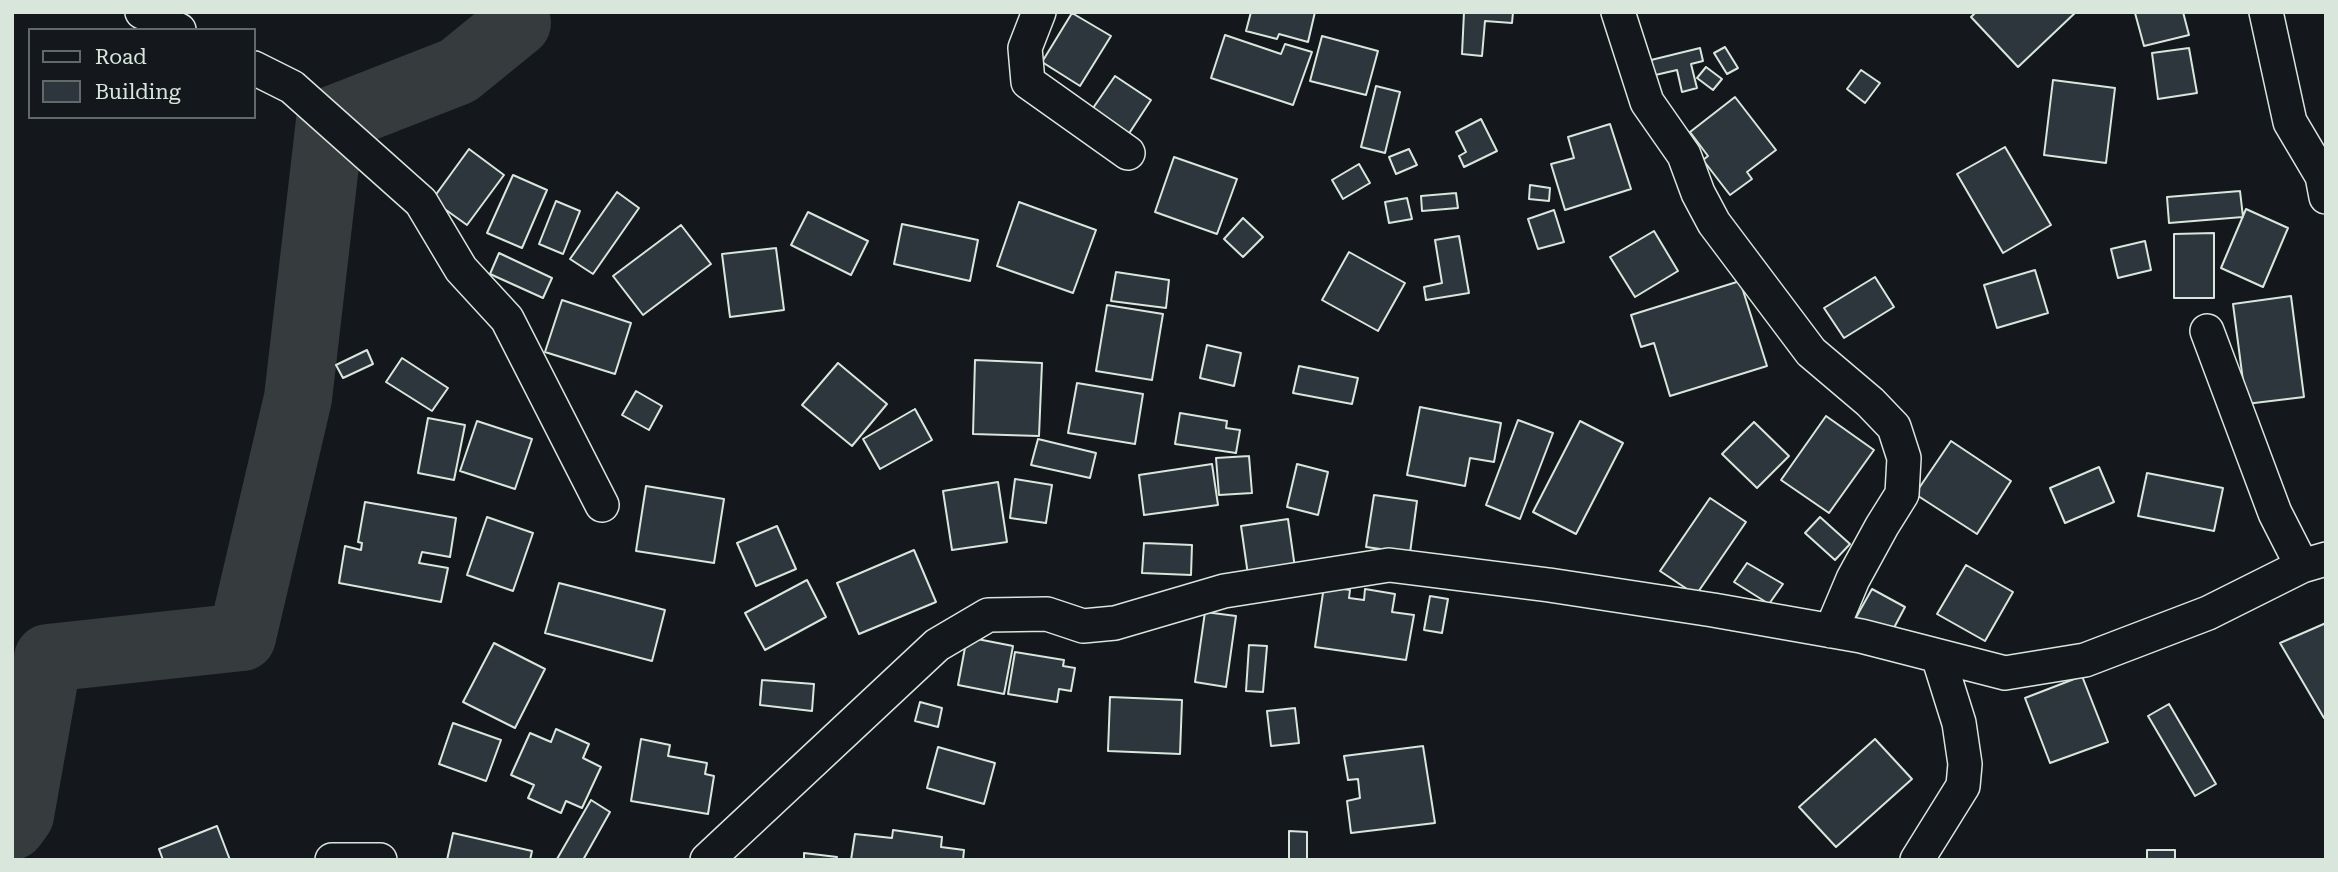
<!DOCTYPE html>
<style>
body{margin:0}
#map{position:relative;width:2338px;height:872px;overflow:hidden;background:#14181c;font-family:"Roboto Serif",serif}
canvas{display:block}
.frame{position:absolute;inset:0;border:14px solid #d8e6dc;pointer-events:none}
.legend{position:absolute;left:28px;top:28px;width:228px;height:91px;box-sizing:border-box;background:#14181c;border:2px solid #626a69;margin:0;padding:9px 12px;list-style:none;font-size:21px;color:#d8e6dc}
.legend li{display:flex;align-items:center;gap:14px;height:35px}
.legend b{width:35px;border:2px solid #626a69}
</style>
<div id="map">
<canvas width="2338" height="872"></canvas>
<div class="frame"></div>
<ul class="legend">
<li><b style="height:9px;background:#14181c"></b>Road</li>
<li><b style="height:19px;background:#2c363c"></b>Building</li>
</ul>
</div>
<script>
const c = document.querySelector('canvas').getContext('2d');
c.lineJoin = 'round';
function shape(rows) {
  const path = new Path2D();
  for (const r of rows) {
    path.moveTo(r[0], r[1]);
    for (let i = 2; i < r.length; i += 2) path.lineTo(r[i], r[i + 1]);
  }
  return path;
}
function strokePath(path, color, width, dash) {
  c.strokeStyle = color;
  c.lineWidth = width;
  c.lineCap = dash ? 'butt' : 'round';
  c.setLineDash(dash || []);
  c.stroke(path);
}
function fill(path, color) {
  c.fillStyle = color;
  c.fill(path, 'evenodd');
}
strokePath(shape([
 [12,826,20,815,48,658,242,637,298,398,330,121,458,71,517,23,515,12]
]), '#363b3e', 68);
const building = shape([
 [1251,12,1315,12,1308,42,1279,34,1277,39,1246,31,1251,12],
 [1464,12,1513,12,1512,23,1485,21,1482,56,1462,54,1464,12],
 [1976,12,2076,12,2018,67,1971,17,1976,12],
 [2183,12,2189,35,2144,46,2135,13,2183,12],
 [1072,13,1111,36,1080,86,1042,62,1072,13],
 [1225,35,1281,54,1285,44,1312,52,1293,105,1211,78,1225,35],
 [1322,36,1378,51,1366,95,1310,81,1322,36],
 [1725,47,1738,68,1727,74,1714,53,1725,47],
 [1700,48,1703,61,1691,64,1697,88,1682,92,1677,70,1651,76,1647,61,1700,48],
 [2189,48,2197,93,2158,99,2152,53,2189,48],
 [1706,67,1722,79,1713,90,1697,78,1706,67],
 [1861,70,1880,83,1865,103,1847,89,1861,70],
 [1115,76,1151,100,1128,135,1091,111,1115,76],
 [2053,80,2115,88,2106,163,2044,155,2053,80],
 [1376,86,1400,92,1385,153,1361,147,1376,86],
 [1735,97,1776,150,1747,172,1752,179,1730,195,1703,160,1708,156,1690,132,1735,97],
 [1481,119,1497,151,1464,167,1459,156,1466,152,1456,132,1481,119],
 [1610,124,1631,189,1565,210,1551,164,1574,158,1568,137,1610,124],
 [2005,147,2051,225,2003,253,1957,174,2005,147],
 [469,149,504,175,467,225,432,200,469,149],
 [1409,149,1417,165,1396,174,1389,157,1409,149],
 [1174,157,1237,179,1217,234,1155,212,1174,157],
 [1359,164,1370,183,1343,199,1332,180,1359,164],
 [513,175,547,190,522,248,487,233,513,175],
 [1530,185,1550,188,1549,201,1529,199,1530,185],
 [2240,191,2243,217,2169,223,2167,197,2240,191],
 [617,192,639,208,593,274,570,259,617,192],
 [1456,193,1458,208,1422,211,1421,196,1456,193],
 [1407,198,1412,219,1389,223,1385,202,1407,198],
 [556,201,580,211,563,254,539,244,556,201],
 [1019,202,1096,230,1073,293,997,266,1019,202],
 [2246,209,2288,228,2263,287,2221,268,2246,209],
 [1554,210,1564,242,1538,249,1528,219,1554,210],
 [808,212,868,241,851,275,791,245,808,212],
 [1243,218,1263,237,1243,257,1224,239,1243,218],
 [902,224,978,240,970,281,894,264,902,224],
 [681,225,711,264,643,315,613,276,681,225],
 [1654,231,1678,271,1635,297,1610,257,1654,231],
 [2214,233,2214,298,2174,298,2174,234,2214,233],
 [1459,236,1469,293,1426,300,1424,287,1442,283,1435,240,1459,236],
 [2145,241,2151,270,2118,278,2111,249,2145,241],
 [776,248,784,310,730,317,722,254,776,248],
 [1349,252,1405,283,1378,331,1322,300,1349,252],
 [499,253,552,278,543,298,490,274,499,253],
 [2035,270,2048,313,1997,328,1984,285,2035,270],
 [1116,272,1169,280,1166,308,1111,301,1116,272],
 [1875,277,1894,307,1844,338,1824,308,1875,277],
 [1740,281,1767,366,1670,396,1654,343,1641,347,1631,315,1740,281],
 [2291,296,2304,397,2246,404,2233,304,2291,296],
 [562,300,631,323,615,374,545,352,562,300],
 [1107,305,1163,314,1152,380,1096,371,1107,305],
 [1207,345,1241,353,1234,386,1200,378,1207,345],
 [367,350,373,364,343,378,336,365,367,350],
 [402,358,448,388,432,411,386,382,402,358],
 [975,360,1042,363,1039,436,973,434,975,360],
 [838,363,887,404,852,446,802,405,838,363],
 [1299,366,1358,378,1352,404,1293,393,1299,366],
 [1077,383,1143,394,1135,444,1068,433,1077,383],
 [636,391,662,406,649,430,622,415,636,391],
 [1420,407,1501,423,1494,462,1470,458,1465,486,1407,475,1420,407],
 [915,409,932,440,880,469,863,439,915,409],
 [1180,413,1227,421,1226,428,1240,430,1236,453,1175,444,1180,413],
 [1826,416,1874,450,1829,513,1781,480,1826,416],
 [428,418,465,425,454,480,418,473,428,418],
 [1518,420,1553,433,1520,519,1486,505,1518,420],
 [477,421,532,439,515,489,460,471,477,421],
 [1580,421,1623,443,1576,534,1533,512,1580,421],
 [1754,422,1789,456,1757,488,1722,454,1754,422],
 [1038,439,1096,453,1090,478,1031,465,1038,439],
 [1951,441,2011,481,1977,534,1915,494,1951,441],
 [1249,456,1252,493,1219,495,1216,458,1249,456],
 [1212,464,1218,505,1144,515,1139,475,1212,464],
 [1297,464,1328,472,1318,515,1287,507,1297,464],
 [2099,467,2114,502,2065,523,2050,488,2099,467],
 [2147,473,2223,488,2214,531,2138,516,2147,473],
 [1015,479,1052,485,1046,523,1010,518,1015,479],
 [998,482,1007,542,952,550,943,491,998,482],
 [646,486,724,499,714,563,636,551,646,486],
 [1374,495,1417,501,1410,553,1366,547,1374,495],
 [1710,498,1746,522,1696,595,1660,571,1710,498],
 [365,502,456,518,450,557,422,552,419,563,448,568,441,602,339,583,345,546,361,550,362,543,358,542,365,502],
 [487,517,533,533,513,591,467,575,487,517],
 [1820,517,1850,544,1835,560,1805,533,1820,517],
 [1288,519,1295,568,1248,575,1241,526,1288,519],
 [777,526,796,569,756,586,737,543,777,526],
 [1144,543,1192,545,1191,575,1142,573,1144,543],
 [914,550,936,602,859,634,837,583,914,550],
 [1747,563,1783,584,1769,604,1734,582,1747,563],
 [1966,565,2013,592,1985,641,1937,614,1966,565],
 [807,580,826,617,765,650,745,613,807,580],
 [559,583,665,610,652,661,545,633,559,583],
 [1324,586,1350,590,1349,598,1364,600,1365,589,1395,594,1392,612,1414,615,1406,660,1315,647,1324,586],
 [1872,589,1905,607,1888,639,1854,621,1872,589],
 [1430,596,1448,599,1442,633,1424,630,1430,596],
 [1205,612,1236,616,1226,687,1195,682,1205,612],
 [2326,623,2326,717,2324,718,2280,643,2326,623],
 [967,637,1013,646,1004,694,958,685,967,637],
 [494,643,545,669,515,728,463,702,494,643],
 [1249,645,1267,646,1263,692,1246,691,1249,645],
 [1015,652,1064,660,1063,666,1075,668,1071,691,1059,689,1057,702,1008,694,1015,652],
 [2082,676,2108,742,2050,763,2025,698,2082,676],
 [762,680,814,684,812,711,760,705,762,680],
 [1110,697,1182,700,1180,754,1108,751,1110,697],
 [920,702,942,708,938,727,915,721,920,702],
 [2169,704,2216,784,2195,796,2148,716,2169,704],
 [1295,708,1299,743,1271,746,1267,711,1295,708],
 [453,723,501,740,486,781,439,764,453,723],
 [556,729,589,744,583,758,601,767,582,808,566,801,561,813,528,798,534,785,511,775,530,733,551,742,556,729],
 [641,739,670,745,668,756,707,763,705,774,714,776,708,814,631,801,641,739],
 [1875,739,1912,779,1836,847,1799,807,1875,739],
 [1423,746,1435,823,1351,833,1347,801,1360,798,1358,779,1348,780,1344,756,1423,746],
 [938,747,995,763,984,804,927,788,938,747],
 [591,800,610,812,583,860,557,859,591,800],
 [217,826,230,860,163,860,159,849,217,826],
 [893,830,942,837,941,847,964,850,963,860,851,860,855,834,892,838,893,830],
 [1289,831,1307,832,1307,859,1289,859,1289,831],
 [453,833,532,851,530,860,447,860,453,833],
 [2147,850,2175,850,2175,860,2147,860,2147,850],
 [804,853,837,857,836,860,804,860,804,853]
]);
fill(building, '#2c363c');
strokePath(building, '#d8e6dc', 2);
const minor = shape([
 [142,12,179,30],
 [1039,12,1025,48,1028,82,1128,153],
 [1618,12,1647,102,1684,155,1698,193,1714,223,1811,352,1870,402,1894,427,1904,458,1902,494,1882,526,1853,579,1831,631],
 [2266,12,2290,122,2322,176,2326,197],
 [254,68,292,87,421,202,461,269,507,319,602,505],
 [2207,331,2275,513,2302,566],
 [332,860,380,860],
 [707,860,937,645,988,615,1047,614,1083,626,1115,623,1224,591,1389,565,1549,585,1713,610,1861,636,2005,673,2085,660,2208,613,2302,566,2326,559],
 [1917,860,1963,786,1965,764,1959,723,1938,656]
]);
strokePath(minor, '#d8e6dc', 36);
strokePath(minor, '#14181c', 33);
</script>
